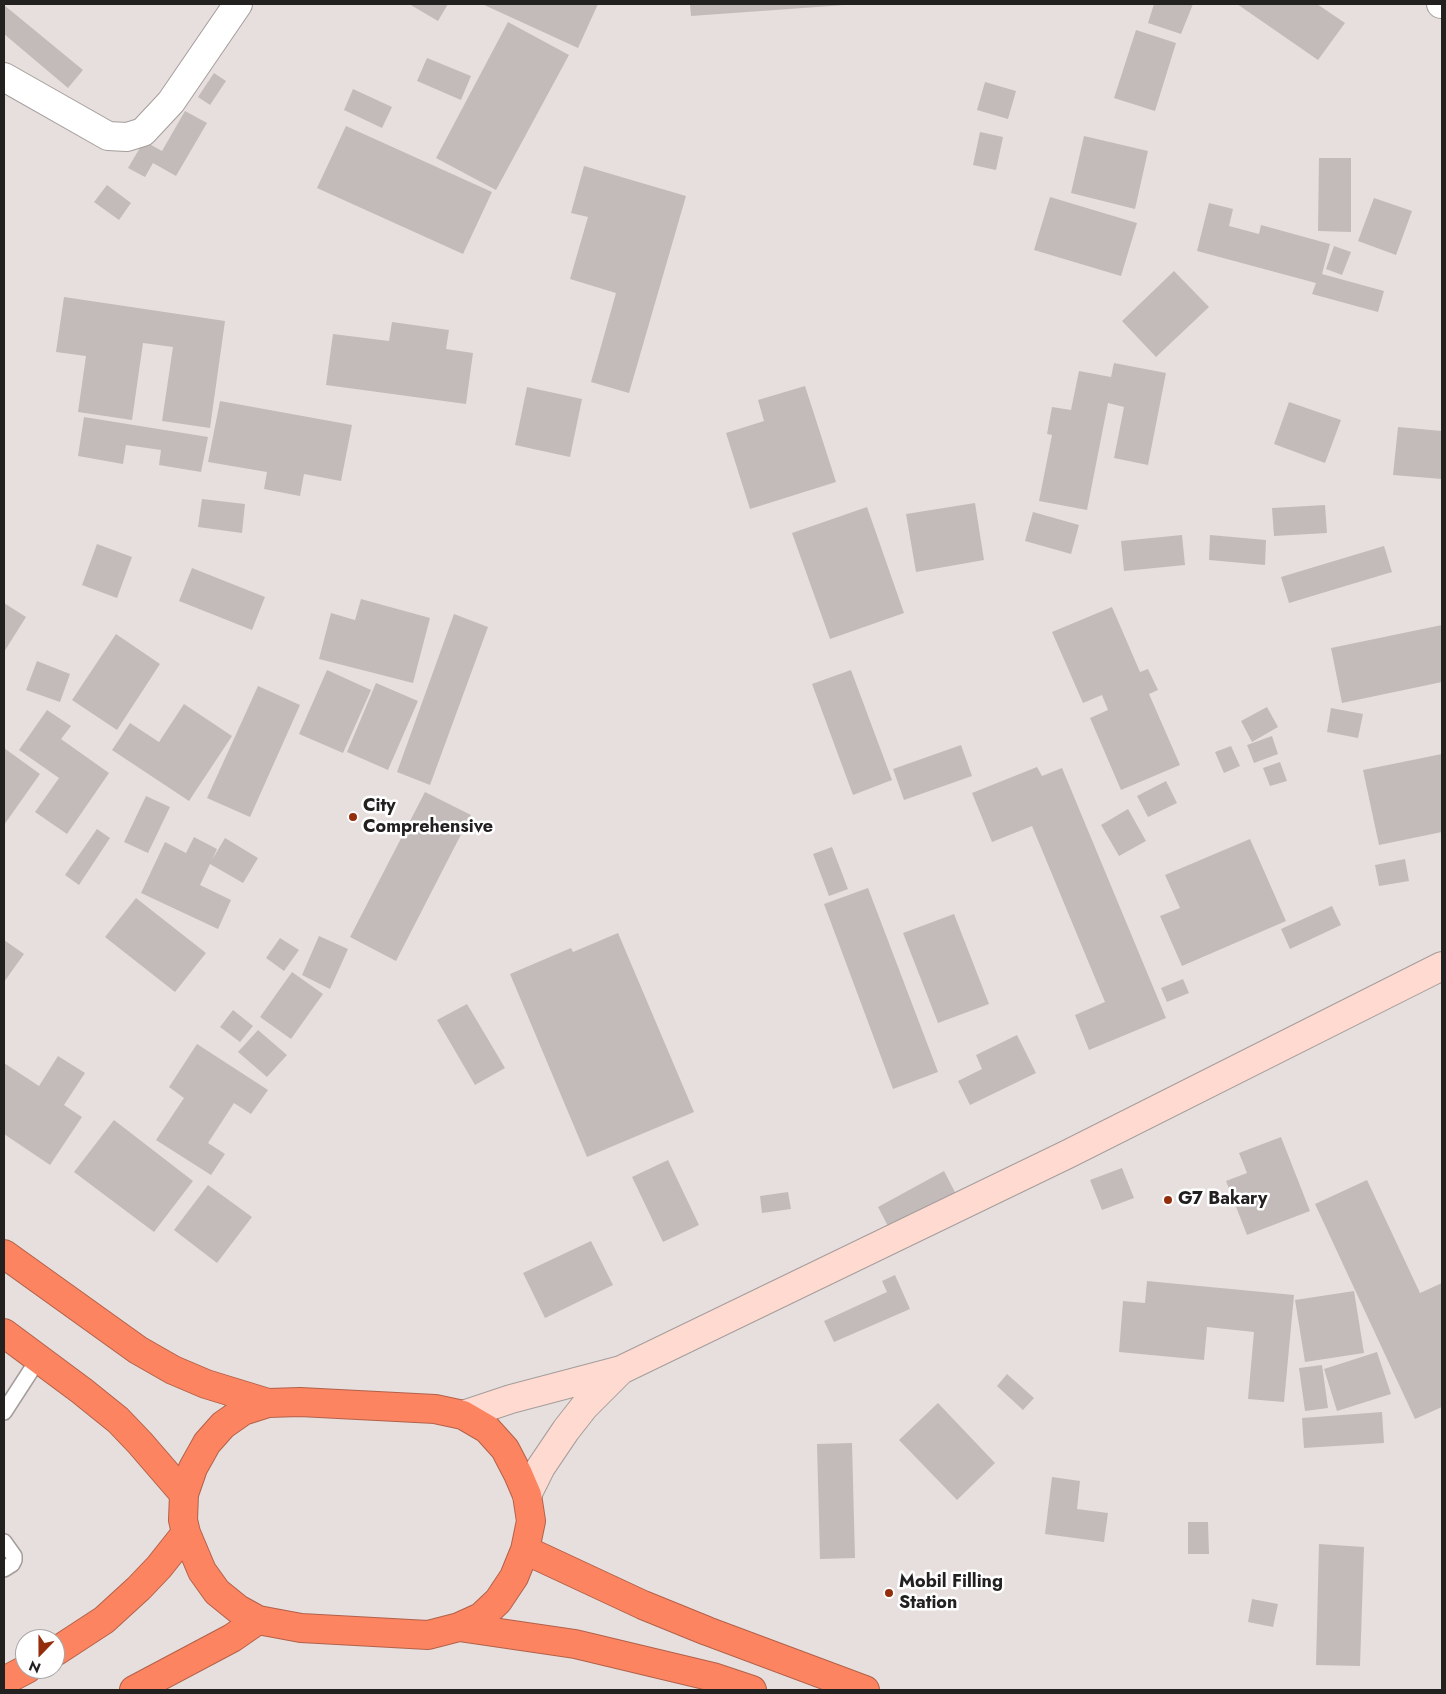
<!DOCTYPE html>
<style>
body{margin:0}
#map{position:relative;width:1446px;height:1694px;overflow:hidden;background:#e7dfdd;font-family:Jost,sans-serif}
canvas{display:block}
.frame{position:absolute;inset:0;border:5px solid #232020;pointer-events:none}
.north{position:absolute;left:15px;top:1629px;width:50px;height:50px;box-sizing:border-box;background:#fff;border:1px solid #a7a6a6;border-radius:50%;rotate:202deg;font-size:14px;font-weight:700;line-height:20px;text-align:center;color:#232020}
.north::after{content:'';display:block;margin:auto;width:18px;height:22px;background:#942d0b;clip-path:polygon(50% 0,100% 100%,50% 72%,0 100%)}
</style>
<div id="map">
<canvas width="1446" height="1694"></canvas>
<div class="frame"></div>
<div class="north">N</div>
</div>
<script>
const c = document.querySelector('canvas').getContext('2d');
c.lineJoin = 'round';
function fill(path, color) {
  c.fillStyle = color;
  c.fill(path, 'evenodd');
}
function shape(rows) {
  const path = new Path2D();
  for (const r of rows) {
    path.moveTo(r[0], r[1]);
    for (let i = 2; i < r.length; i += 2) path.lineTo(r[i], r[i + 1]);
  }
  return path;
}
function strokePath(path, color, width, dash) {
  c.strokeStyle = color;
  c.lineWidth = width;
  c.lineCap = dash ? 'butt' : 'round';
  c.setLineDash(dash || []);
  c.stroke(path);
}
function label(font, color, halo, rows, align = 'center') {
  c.font = font + ' Jost,sans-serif';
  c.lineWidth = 5;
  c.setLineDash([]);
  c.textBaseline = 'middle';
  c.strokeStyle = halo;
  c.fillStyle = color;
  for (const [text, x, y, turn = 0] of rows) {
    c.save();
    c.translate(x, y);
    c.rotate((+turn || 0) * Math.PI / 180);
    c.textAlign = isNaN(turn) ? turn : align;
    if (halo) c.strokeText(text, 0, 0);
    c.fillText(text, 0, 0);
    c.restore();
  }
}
fill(shape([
 [409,4,448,4,438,21],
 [482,4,598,4,578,48],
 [690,4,845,4,845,5,691,16],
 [1154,4,1193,4,1181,34,1148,23],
 [1237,4,1317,4,1345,23,1318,60],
 [4,5,83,70,68,88,4,34],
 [508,22,569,55,496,190,436,158],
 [1136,30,1176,43,1155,111,1114,98],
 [427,58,471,76,461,100,417,81],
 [214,73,226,81,210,105,198,97],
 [985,82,1016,91,1008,119,977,110],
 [353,89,392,107,382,128,344,110],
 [185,111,207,123,176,176,153,163,145,177,128,168,144,141,162,151],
 [346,126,492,192,463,254,317,188],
 [980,132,1003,137,996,170,973,165],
 [1084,136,1148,151,1135,209,1071,193],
 [1319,158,1351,158,1351,232,1318,231],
 [584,166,686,196,629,393,591,382,616,293,570,279,588,217,571,213],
 [107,185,131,203,119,220,94,202],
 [1050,197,1137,223,1121,276,1034,250],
 [1374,198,1412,211,1396,255,1358,241],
 [1209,203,1233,209,1229,226,1259,234,1261,225,1330,244,1322,274,1384,291,1378,312,1312,294,1316,283,1197,251],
 [1334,246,1351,252,1342,275,1326,269],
 [1174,271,1209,307,1156,357,1122,321],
 [64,297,225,321,210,428,162,421,173,347,143,343,132,420,78,412,86,356,56,352],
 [392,322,449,330,446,349,473,353,466,404,326,385,333,334,389,341],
 [1114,363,1166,373,1148,465,1114,458,1124,407,1108,403,1087,510,1039,501,1052,435,1047,434,1052,407,1071,410,1079,371,1111,377],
 [805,386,836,482,750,509,726,433,764,421,758,400],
 [527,387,582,399,570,457,515,445],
 [220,401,352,425,341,481,304,474,300,496,264,489,267,472,208,462],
 [1289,402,1341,420,1325,463,1274,444],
 [84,417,208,437,201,472,159,465,161,450,126,445,123,464,78,456],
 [1398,427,1442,431,1442,479,1393,475],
 [202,499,245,504,242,533,198,527],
 [975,503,984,560,916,572,906,514],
 [1325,505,1327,533,1274,536,1272,508],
 [867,507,904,613,830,639,792,533],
 [1033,512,1079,525,1071,554,1025,541],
 [1182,535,1185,565,1124,571,1121,541],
 [1210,535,1266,540,1265,565,1209,560],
 [97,544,132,557,117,598,82,585],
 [1384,546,1392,572,1289,603,1281,577],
 [192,568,265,597,252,630,179,601],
 [361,599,430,618,413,683,319,659,331,613,355,620],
 [4,603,26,617,4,652],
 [1112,607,1140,672,1148,669,1158,690,1149,694,1180,765,1121,790,1090,718,1108,710,1102,695,1083,703,1052,632],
 [454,614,488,627,430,785,397,772],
 [1442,625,1442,682,1342,703,1331,648],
 [116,634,160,664,117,730,72,700],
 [37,661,70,674,60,702,26,690],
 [327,670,371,690,343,753,299,734],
 [851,670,892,780,853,795,812,684],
 [376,683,418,701,388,770,347,752],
 [258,686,300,705,250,817,207,798],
 [184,704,232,736,189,801,112,750,130,723,159,742],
 [1267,707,1278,727,1252,742,1241,721],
 [1331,708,1363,714,1358,738,1327,732],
 [47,710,71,726,61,739,109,773,67,834,35,812,59,778,19,750],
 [1272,736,1278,754,1254,763,1247,745],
 [961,745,972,776,904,800,893,769],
 [1231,746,1240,766,1224,773,1215,752],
 [4,748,40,774,4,825],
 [1442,754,1442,832,1379,845,1363,770],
 [1280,762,1287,781,1270,786,1263,768],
 [1037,767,1042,776,1062,768,1166,1018,1089,1050,1075,1015,1105,1002,1032,826,992,842,972,793],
 [1166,781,1177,803,1148,817,1137,796],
 [425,792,471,815,396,961,350,937],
 [146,796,170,807,148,853,124,842],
 [1128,809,1146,841,1119,856,1101,825],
 [97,829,110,838,79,885,65,875],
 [194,837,217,849,212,860,225,838,258,858,243,883,210,864,200,885,231,900,218,929,141,893,165,842,186,853],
 [1250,839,1286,921,1182,966,1160,916,1180,908,1165,875],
 [832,847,848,889,829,896,813,854],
 [1405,859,1409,881,1379,886,1375,865],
 [868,888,938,1072,893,1089,824,904],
 [136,898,206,953,175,992,105,937],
 [1332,906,1341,925,1290,949,1281,929],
 [954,914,989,1004,938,1023,903,933],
 [618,933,694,1112,587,1157,510,974,571,948,573,952],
 [319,936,348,949,330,989,302,975],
 [280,938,299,950,284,971,266,958],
 [4,940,24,954,4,982],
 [292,972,323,994,291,1039,260,1017],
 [1183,979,1189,993,1167,1002,1161,988],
 [467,1004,505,1068,475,1085,437,1020],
 [233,1010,253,1026,240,1042,220,1027],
 [258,1030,287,1055,267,1077,238,1052],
 [1017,1035,1036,1073,970,1105,958,1081,982,1069,976,1055],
 [197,1044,268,1090,251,1114,234,1103,208,1143,225,1154,211,1175,156,1140,184,1098,169,1087],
 [58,1056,85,1073,64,1105,82,1117,50,1165,4,1134,4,1063,39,1086],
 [114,1120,193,1181,154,1232,74,1172],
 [1281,1137,1310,1211,1247,1235,1226,1181,1247,1173,1239,1153],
 [668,1160,699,1225,663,1242,632,1177],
 [1122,1168,1134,1198,1102,1210,1090,1180],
 [944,1171,956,1194,890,1230,878,1207],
 [1367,1180,1420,1293,1442,1283,1442,1407,1415,1419,1315,1204],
 [208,1185,252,1217,217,1263,174,1230],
 [788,1192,791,1209,762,1213,760,1196],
 [591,1241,613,1285,545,1318,523,1273],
 [895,1275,910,1309,834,1342,824,1321,887,1292,882,1281],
 [1147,1281,1294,1295,1284,1402,1248,1399,1254,1332,1207,1327,1204,1360,1119,1352,1123,1301,1145,1303],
 [1354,1291,1364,1353,1305,1362,1295,1300],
 [1377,1352,1391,1394,1337,1411,1324,1369],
 [1322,1365,1328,1408,1305,1411,1299,1368],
 [1007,1374,1034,1398,1023,1410,997,1386],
 [938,1403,995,1463,957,1500,899,1440],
 [1382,1412,1384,1443,1304,1448,1302,1418],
 [852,1443,855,1558,820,1559,817,1444],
 [1052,1477,1080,1481,1077,1509,1108,1513,1104,1542,1045,1534],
 [1188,1522,1208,1522,1209,1554,1188,1554],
 [1319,1544,1364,1547,1360,1666,1316,1665],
 [1252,1599,1278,1604,1273,1627,1248,1622]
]), '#c3bbb9');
const lane = shape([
 [4,1412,39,1358],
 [4,1542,14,1556,14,1560,12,1564,4,1569]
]);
const street = shape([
 [1441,4,1442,4],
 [4,77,108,136,127,137,143,132,171,102,238,4]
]);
const secondary = shape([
 [463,1415,511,1399,621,1370,1068,1154,1442,966],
 [527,1495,541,1467,566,1430,584,1407,620,1371]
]);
const highway = shape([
 [4,1254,138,1350,173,1370,206,1384,268,1403],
 [4,1333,82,1391,118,1420,140,1443,184,1494],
 [300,1402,435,1409,463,1415,487,1429,505,1449,518,1474,527,1495,531,1521,525,1550,514,1577,498,1601,481,1617,459,1627,428,1635,301,1628,258,1620,238,1609,217,1592,202,1571,186,1533,183,1520,184,1494,193,1468,207,1443,223,1425,243,1411,268,1403,300,1402],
 [525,1550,643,1605,707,1631,865,1690],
 [459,1627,575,1644,713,1677,752,1690],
 [55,1652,104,1620,139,1588,159,1567,186,1533],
 [4,1681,27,1669],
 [134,1690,232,1638,258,1620]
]);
strokePath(lane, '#a49d9b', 18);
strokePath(street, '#a49d9b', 30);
strokePath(secondary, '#a49d9b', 30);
strokePath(highway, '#b1614a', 30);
strokePath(lane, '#fff', 15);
strokePath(street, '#fff', 28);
strokePath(secondary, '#fedad0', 28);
strokePath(highway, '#fd8461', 28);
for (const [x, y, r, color] of [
 [353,817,5,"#942d0b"],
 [1168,1200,5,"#942d0b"],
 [889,1593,5,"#942d0b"]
]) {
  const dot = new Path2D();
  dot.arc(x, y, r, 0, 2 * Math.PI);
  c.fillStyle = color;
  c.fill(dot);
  strokePath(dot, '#fff', 2);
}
label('bold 18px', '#232020', '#fff', [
 ["City",363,807],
 ["Comprehensive",363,828],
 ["G7 Bakary",1178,1200],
 ["Mobil Filling",899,1583],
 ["Station",899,1604]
], 'left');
</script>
